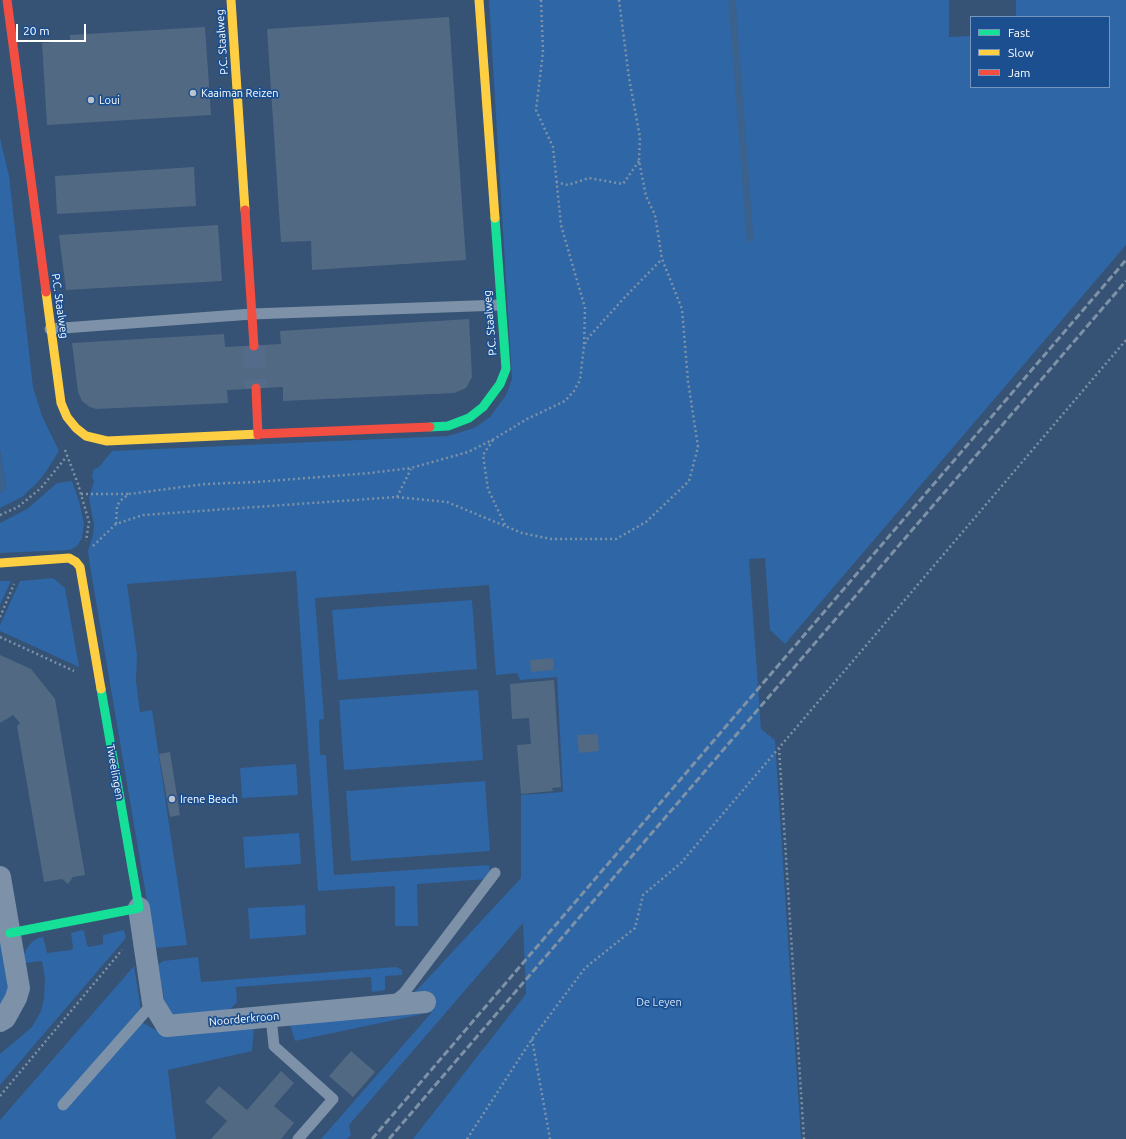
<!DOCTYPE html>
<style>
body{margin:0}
#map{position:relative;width:1126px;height:1139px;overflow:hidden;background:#365274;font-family:Ubuntu,sans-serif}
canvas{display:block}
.legend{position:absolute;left:970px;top:16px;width:140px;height:72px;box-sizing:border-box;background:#1b4f8f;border:1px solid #7695bc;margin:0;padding:5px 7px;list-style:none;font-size:12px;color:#fff}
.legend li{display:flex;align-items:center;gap:8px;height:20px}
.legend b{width:20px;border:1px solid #7695bc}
.scale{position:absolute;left:16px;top:24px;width:70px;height:18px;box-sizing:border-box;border:2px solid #fff;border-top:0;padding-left:5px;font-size:12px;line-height:14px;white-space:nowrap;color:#fff;-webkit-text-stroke:3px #1b4f8f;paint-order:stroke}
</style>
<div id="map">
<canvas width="1126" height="1139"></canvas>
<ul class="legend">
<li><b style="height:5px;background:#16e098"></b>Fast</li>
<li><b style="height:5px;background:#ffcf43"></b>Slow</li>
<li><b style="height:5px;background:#f24e42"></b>Jam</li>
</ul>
<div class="scale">20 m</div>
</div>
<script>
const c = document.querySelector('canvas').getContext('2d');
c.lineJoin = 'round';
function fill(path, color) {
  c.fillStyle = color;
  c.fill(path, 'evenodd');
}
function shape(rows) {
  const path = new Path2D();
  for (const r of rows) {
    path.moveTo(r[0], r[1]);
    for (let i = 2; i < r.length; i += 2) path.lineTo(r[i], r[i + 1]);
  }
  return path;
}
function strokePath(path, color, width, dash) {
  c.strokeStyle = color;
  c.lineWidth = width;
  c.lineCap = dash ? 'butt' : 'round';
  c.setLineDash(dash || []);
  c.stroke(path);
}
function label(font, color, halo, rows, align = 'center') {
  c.font = font + ' Ubuntu,sans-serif';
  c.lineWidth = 3.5;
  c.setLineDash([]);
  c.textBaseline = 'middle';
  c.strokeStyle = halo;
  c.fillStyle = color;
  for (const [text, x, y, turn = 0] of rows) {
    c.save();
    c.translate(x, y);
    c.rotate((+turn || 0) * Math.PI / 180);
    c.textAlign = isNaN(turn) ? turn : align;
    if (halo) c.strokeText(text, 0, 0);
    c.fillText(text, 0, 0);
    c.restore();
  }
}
fill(shape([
 [489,0,949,0,949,37,971,36,971,87,1109,87,1109,17,1016,17,1016,0,1126,0,1126,245,785,644,770,630,765,558,749,559,761,729,775,740,801,1139,413,1139,526,994,523,923,349,1125,351,1135,347,1139,321,1139,432,1012,295,1041,290,1024,388,1017,418,989,521,878,521,795,563,792,557,677,520,680,517,673,496,675,489,585,315,598,324,719,319,720,320,755,326,755,334,875,489,865,490,875,487,879,417,884,418,926,395,926,395,886,318,891,296,571,127,584,137,655,136,681,140,712,152,710,187,945,155,948,90,566,88,551,93,535,94,525,89,498,94,481,92,477,93,470,99,467,112,451,448,436,474,428,490,417,506,395,512,379],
 [0,138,9,176,33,387,42,416,59,451,45,473,36,484,22,497,0,508,0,493,6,489,0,450],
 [72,481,79,501,84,523,82,538,77,546,70,550,0,553,0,523,27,509,57,483],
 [53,578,65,588,79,667,0,631,0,625,20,581],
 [0,581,11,581,0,605],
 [472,600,477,669,338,680,332,610],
 [478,690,483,760,344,770,339,700],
 [296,764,298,795,242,798,240,768],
 [485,781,490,851,351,861,346,791],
 [299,833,301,864,245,868,243,837],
 [305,905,306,935,250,939,248,908],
 [81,930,84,931,87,945,89,947,103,944,103,935,124,930,126,938,0,1085,0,1054,32,1027,41,1011,44,998,45,979,42,961,25,963,24,954,27,948,32,942,38,938,43,937,47,953,71,950,73,948,71,933],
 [0,939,8,988,8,992,0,1006],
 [198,957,201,982,396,967,402,970,402,975,385,976,385,990,372,992,371,977,236,987,237,1002,224,1016,173,1016,165,1004,158,965,163,961],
 [134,966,143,1023,165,1035,254,1028,252,1051,168,1070,176,1139,0,1139,0,1120]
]), '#2f66a5');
fill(shape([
 [0,450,6,489,0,493]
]), '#3b618d');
strokePath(shape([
 [732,0,750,238]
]), '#3b618d', 7);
fill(shape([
 [449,17,466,260,312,270,311,241,281,242,267,29],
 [205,27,211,115,47,125,42,43,70,41,70,35],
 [194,167,196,206,57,214,55,176],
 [218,225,222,281,66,290,59,235],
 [469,319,472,377,466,388,454,393,283,401,283,387,227,390,228,403,96,409,90,407,82,401,78,392,72,343,224,334,225,347,281,344,280,331],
 [0,655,31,669,55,699,85,875,73,877,68,884,62,879,44,882,17,726,20,723,13,715,0,723],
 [553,658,553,670,531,672,530,660],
 [554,680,561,787,552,788,553,791,521,794,517,745,531,744,529,718,512,719,510,684],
 [598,734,599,751,579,753,577,735],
 [170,752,180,815,170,817,159,754],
 [351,1051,375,1072,353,1097,329,1076],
 [281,1071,294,1083,274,1106,294,1123,281,1139,211,1139,227,1121,205,1102,219,1086,247,1110]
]), '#526984');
strokePath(shape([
 [254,346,256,388]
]), '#546c89', 22, [22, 11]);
strokePath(shape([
 [541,0,543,52,536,110,553,147,561,225,585,308,584,346],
 [556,182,568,185,589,178,623,184,639,161],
 [493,440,483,455,488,489,506,527],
 [65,450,78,484,89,522,86,541],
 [81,494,129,494],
 [397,497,411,469],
 [0,515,18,507,41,488,67,456],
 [116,524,117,506,120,501,129,494,205,484,257,482,370,473,411,468,468,452,494,439,527,419,565,401,574,391,580,380,584,346,588,338,625,297,662,259],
 [93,546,116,524,143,515,397,497,447,502,522,533,551,539,616,539,646,522,689,481,698,447,688,381,682,309,662,259,655,215,646,196,639,161,640,137,629,78,619,0],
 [0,617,14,584],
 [0,637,74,671],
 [779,748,804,1139],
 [532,1039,550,1139],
 [0,1096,122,950],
 [467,1139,532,1039,585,968,635,928,643,895,681,863,1126,340]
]), '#7d92a8', 2.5, [2, 3]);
strokePath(shape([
 [50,329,252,314,500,305],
 [393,1002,404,993,495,873],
 [271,1017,274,1046,333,1099,298,1139],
 [63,1105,153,1003]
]), '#7d92a8', 11);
strokePath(shape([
 [0,877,19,988,16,998,5,1018,0,1021],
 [139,908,153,1003,167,1026,425,1002]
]), '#7d92a8', 22);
strokePath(shape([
 [430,427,448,426,469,418,483,407,500,384,506,369,495,218],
 [10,933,139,908,101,689]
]), '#16e098', 9);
strokePath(shape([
 [231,0,245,210],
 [479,0,495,218],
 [46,292,61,403,67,417,76,428,86,436,107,441,259,434],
 [0,563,69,558,76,562,80,567,101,689]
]), '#ffcf43', 9);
strokePath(shape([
 [7,0,46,292],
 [245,210,254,346],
 [256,388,258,435],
 [259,434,430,427]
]), '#f24e42', 9);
strokePath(shape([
 [372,1139,1126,260],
 [389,1139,1126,281]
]), '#7e92a7', 3, [7, 3]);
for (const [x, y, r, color] of [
 [193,93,4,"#b9c2ce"],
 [91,100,4,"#b9c2ce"],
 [172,799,4,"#b9c2ce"]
]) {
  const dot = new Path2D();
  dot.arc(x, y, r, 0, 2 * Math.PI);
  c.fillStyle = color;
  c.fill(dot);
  strokePath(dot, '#1b4f8f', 1.5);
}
label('11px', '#fff', '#1b4f8f', [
 ["P.C. Staalweg",222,42,-94],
 ["P.C. Staalweg",60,306,82],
 ["P.C. Staalweg",490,323,-95],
 ["Tweelingen",115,772,80],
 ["Noorderkroon",244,1019,-5]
]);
label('11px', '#fff', '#1b4f8f', [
 ["Kaaiman Reizen",201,93],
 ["Loui",99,100],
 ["Irene Beach",180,799]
], 'left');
label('11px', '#cfe3fa', '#1b4f8f', [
 ["De Leyen",659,1002]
]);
</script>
